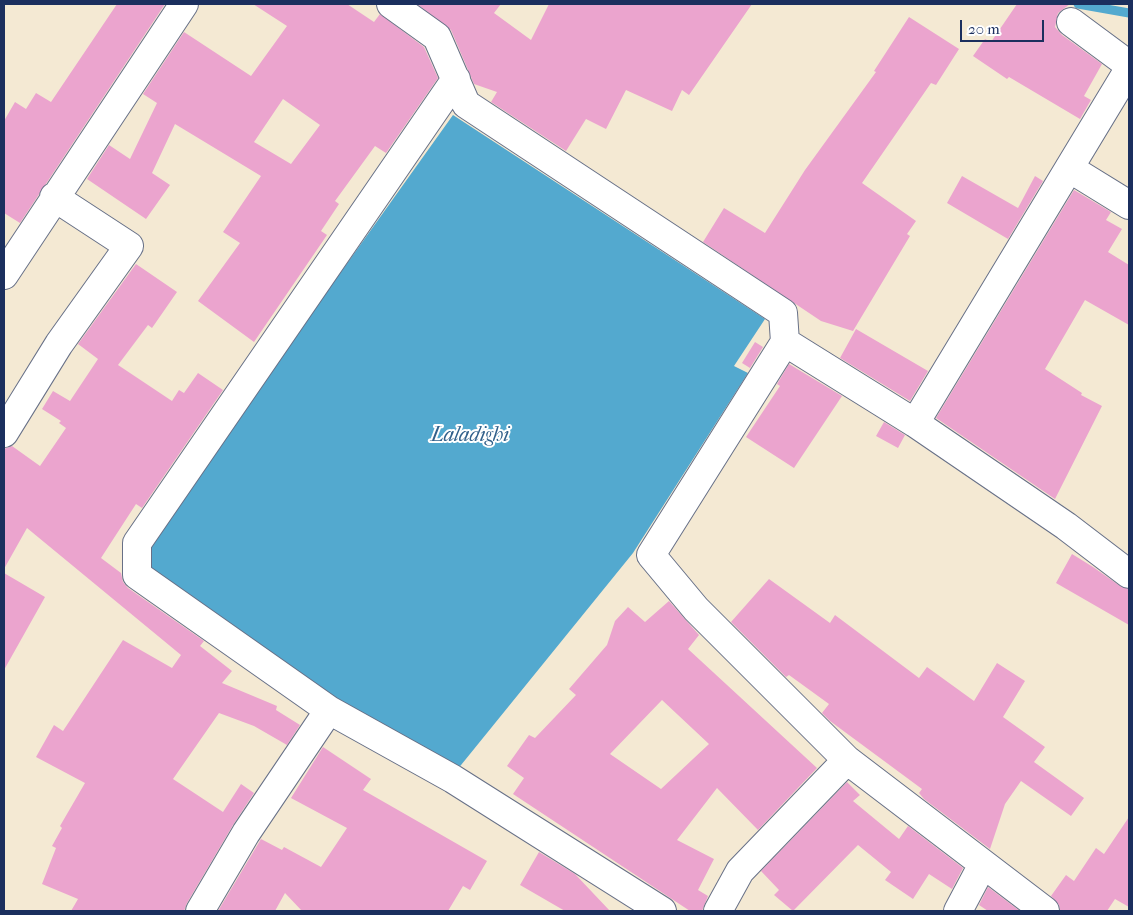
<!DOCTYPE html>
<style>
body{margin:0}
#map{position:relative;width:1133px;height:915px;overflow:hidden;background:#f4e9d3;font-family:"IM FELL French Canon",serif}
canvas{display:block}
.frame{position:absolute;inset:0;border:5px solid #1b2f5e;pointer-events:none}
.scale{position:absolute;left:960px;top:20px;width:84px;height:22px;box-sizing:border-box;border:2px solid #1b2f5e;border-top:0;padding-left:6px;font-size:15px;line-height:18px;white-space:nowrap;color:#1b2f5e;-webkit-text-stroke:4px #fff;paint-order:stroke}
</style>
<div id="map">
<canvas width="1133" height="915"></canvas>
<div class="frame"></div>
<div class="scale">20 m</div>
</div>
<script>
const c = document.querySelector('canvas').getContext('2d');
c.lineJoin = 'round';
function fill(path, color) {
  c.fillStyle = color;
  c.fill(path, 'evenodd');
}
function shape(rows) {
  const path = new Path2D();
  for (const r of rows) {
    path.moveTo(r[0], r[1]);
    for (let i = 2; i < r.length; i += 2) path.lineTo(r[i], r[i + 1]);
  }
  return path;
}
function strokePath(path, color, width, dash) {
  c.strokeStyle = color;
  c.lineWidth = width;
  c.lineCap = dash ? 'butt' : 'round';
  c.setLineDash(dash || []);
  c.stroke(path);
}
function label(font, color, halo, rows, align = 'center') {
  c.font = font + ' "IM FELL French Canon",serif';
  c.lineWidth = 4;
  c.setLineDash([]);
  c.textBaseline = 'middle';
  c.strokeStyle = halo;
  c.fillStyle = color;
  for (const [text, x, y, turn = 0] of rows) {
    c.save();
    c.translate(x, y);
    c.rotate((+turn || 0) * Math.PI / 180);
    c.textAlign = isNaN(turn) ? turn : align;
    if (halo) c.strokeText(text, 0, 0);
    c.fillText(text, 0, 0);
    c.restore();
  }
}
fill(shape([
 [453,115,765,319,734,366,748,373,633,553,457,770,330,699,150,572,146,545]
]), '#53a9cf');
strokePath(shape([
 [1078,4,1129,13]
]), '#53a9cf', 9);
fill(shape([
 [117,4,165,4,20,223,4,213,4,121,15,102,26,109,36,93,51,102],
 [253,4,347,4,374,22,380,14,424,47,438,78,386,153,375,146,335,201,339,204,321,231,327,235,254,342,198,301,240,243,223,232,261,176,175,124,152,173,170,185,146,219,87,179,109,145,130,159,157,103,143,94,184,32,251,76,287,26],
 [283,99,320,125,291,164,254,142],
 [417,4,501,4,494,13,531,40,549,4,752,4,689,95,682,90,672,111,626,90,606,129,586,119,566,151,491,102,497,92,474,84,451,30],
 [1017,4,1070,4,1058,13,1055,27,1062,35,1102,64,1084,96,1091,100,1080,119,1009,77,1007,79,973,56,985,39,991,42],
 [909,17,959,49,936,85,931,83,862,183,916,221,907,234,910,236,853,331,821,321,703,242,724,208,765,233,805,170,876,72,874,71],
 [962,176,1018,208,1035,176,1043,181,1008,239,947,203],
 [1074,190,1111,212,1106,220,1122,229,1108,252,1129,265,1129,325,1085,300,1045,369,1082,393,1081,395,1102,406,1055,499,936,418],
 [136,264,177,292,152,328,148,325,118,365,172,401,179,390,184,393,198,373,223,390,142,508,136,504,101,558,121,573,123,582,128,588,204,641,200,646,232,671,222,683,277,706,276,710,300,725,287,745,254,726,219,713,173,779,223,812,241,784,254,793,233,825,187,903,184,911,71,911,78,899,42,884,56,848,52,846,62,828,60,826,85,783,36,757,54,725,63,731,123,640,172,668,181,655,27,528,4,569,4,449,12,446,40,466,66,428,59,423,61,421,42,409,53,391,70,401,98,359,78,344],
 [856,329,928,371,910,401,840,358],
 [755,342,763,347,750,368,742,363],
 [789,364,842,396,794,468,746,437,780,386,777,384],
 [884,422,905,435,898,448,876,436],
 [1072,554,1093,567,1120,586,1129,589,1129,625,1056,583],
 [4,573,45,597,4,670],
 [769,579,830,623,835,615,919,678,927,667,974,701,997,663,1025,681,1003,717,1045,747,1034,762,1084,798,1071,816,1021,781,1005,804,990,849,924,799,919,793,922,789,830,721,822,713,829,704,789,675,786,677,731,622],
 [669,601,699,635,688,649,817,768,758,830,717,788,677,840,714,859,698,890,708,896,702,911,690,911,513,794,524,778,507,766,529,735,535,738,576,695,569,689,607,645,615,621,628,607,645,622],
 [662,700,709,744,661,789,610,754],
 [323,747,371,779,363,790,487,861,470,890,463,886,448,911,302,911,285,893,275,911,218,911,261,839,282,850,284,847,321,867,347,828,291,798],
 [847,782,860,795,853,801,899,839,908,826,963,868,952,889,929,874,913,899,885,880,891,872,858,845,793,911,774,895,779,890,761,871],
 [1129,817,1129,907,1115,899,1107,911,1060,911,1059,905,1051,896,1066,875,1074,881,1096,848,1104,854],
 [539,852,575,874,610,911,565,911,520,885],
 [988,887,1020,911,988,911,979,905]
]), '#eba4ce');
const minor = shape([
 [391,4,437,37,466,104,783,313,785,342,915,423,1066,526,1129,574],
 [1071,22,1129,65],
 [456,79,137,543,137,575,329,710,453,779,662,911],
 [1069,168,1129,205],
 [4,275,184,4],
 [785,342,651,555,696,609,847,760,1045,911],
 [915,423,1129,69],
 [4,433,59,344,129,246,54,197],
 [200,911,246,833,329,710],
 [718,911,740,871,847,760],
 [958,911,983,864]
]);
strokePath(minor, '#677087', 30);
strokePath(minor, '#fff', 28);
label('italic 20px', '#31608b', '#fff', [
 ["Laladighi",470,436]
]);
</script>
